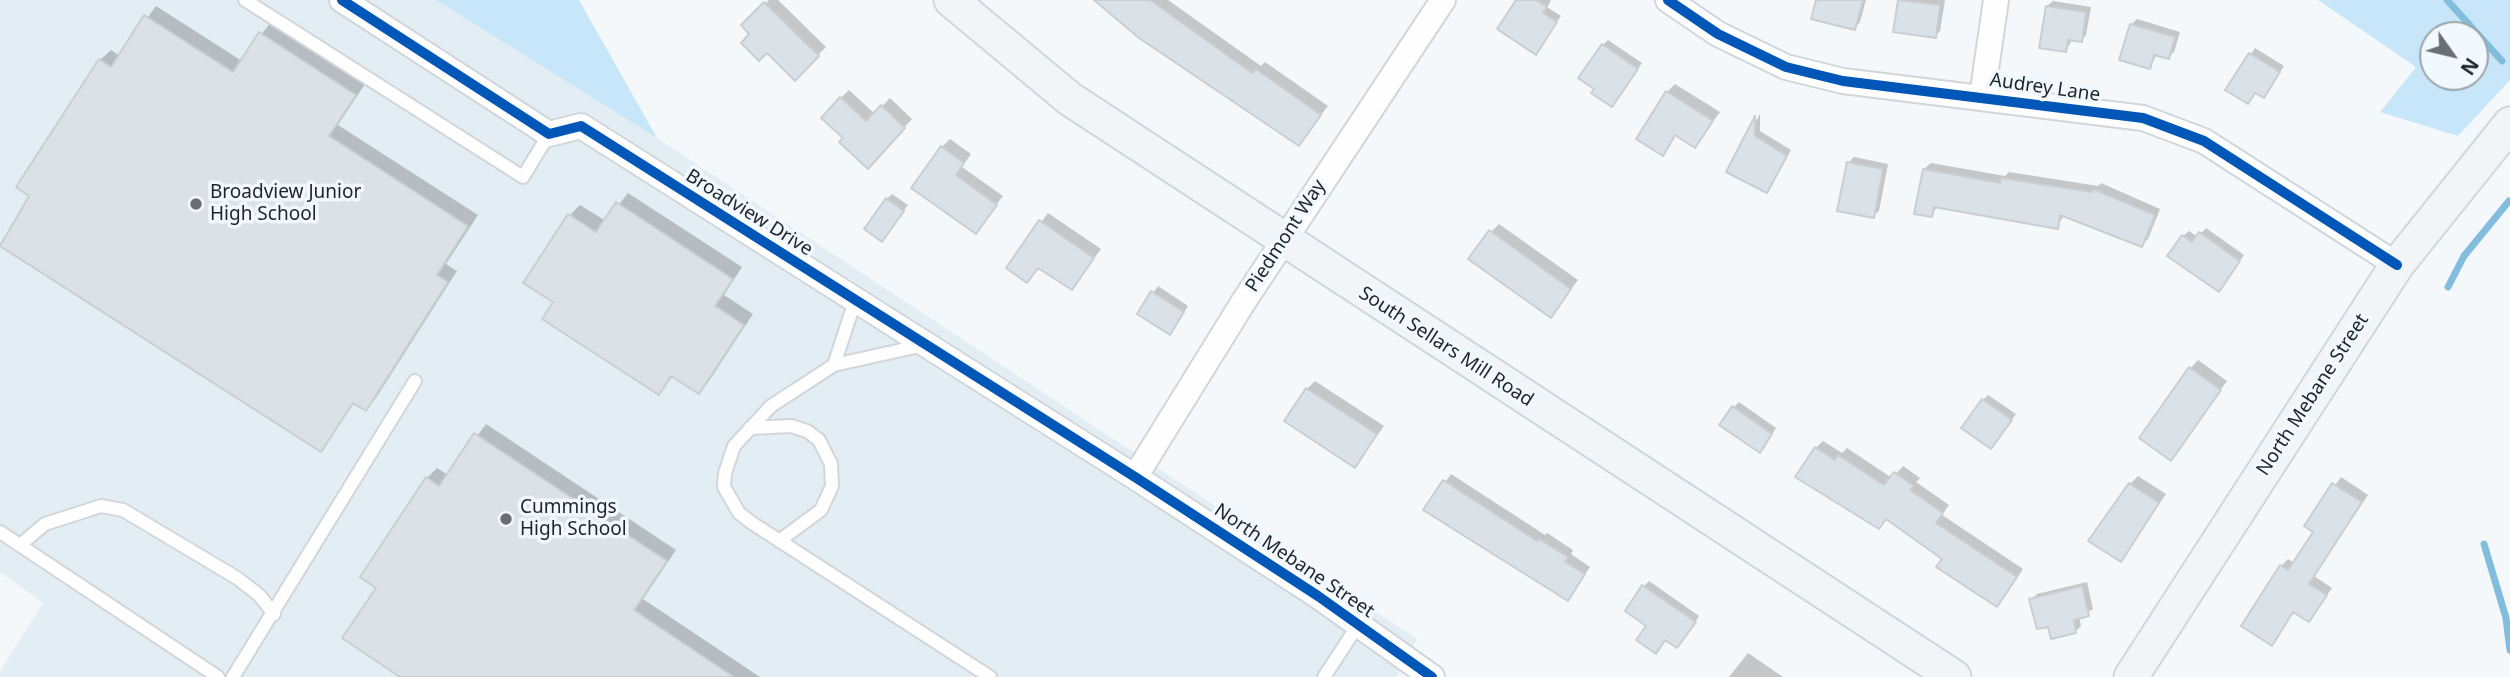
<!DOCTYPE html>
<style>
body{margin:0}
#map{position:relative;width:2510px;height:677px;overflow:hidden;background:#f5f8fb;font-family:"Noto Sans",sans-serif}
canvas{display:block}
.north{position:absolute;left:2419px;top:21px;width:70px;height:70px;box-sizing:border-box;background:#f2f9fe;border:2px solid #9da4a9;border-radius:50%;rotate:124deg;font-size:19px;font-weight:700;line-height:28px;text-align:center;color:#1e2529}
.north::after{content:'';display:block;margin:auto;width:24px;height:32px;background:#696f72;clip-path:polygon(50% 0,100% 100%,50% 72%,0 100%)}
</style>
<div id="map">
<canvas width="2510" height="677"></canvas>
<div class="north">N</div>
</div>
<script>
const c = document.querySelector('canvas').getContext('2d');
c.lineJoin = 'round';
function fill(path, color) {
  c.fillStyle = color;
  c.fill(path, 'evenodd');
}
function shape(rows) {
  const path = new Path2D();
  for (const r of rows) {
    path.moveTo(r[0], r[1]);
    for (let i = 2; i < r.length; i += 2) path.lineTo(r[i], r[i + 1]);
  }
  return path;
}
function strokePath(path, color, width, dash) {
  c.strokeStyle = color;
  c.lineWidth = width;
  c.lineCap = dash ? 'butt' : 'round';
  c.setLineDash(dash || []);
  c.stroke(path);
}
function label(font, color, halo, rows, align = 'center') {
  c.font = font + ' "Noto Sans",sans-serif';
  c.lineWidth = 7;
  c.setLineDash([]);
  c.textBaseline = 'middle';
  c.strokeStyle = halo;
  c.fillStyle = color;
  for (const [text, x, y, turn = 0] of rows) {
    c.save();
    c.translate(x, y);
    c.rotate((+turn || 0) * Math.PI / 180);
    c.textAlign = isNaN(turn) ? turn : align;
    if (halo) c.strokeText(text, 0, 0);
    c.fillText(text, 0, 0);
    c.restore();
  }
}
fill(shape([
 [0,0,436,0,657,138,1417,639,1397,677,0,677,0,671,43,603,0,572]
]), '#e3edf4');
fill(shape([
 [436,0,579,0,657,138],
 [2318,0,2510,0,2510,80,2458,136,2380,112,2416,67],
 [2475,35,2475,77,2433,77,2433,35]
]), '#c7e6f9');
fill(shape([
 [769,0,778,0,826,47,795,78,744,25],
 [1096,0,1168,0,1261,66,1265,62,1328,106,1298,144],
 [1518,0,1549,0,1551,1,1547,7,1561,16,1536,52],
 [1818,0,1866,0,1860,22,1855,28],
 [1900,0,1945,0,1940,31,1935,37,1895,31],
 [2053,1,2091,7,2086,35,2081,41,2072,39,2066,51,2047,6],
 [156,6,242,61,270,23,365,84,338,125,478,215,446,264,457,271,376,398,365,409,355,402,321,450,0,244,32,195,100,60,111,50,120,56],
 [2137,19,2180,32,2174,52,2168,57,2157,54,2150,67,2131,25],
 [1608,40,1642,63,1617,100,1603,45],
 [2255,48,2284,66,2264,96,2257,92,2248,102,2228,89],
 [1675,84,1720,112,1695,146,1677,134,1662,153,1667,92],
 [849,90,875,114,890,98,912,119,876,158,846,138,841,98],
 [1760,114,1760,131,1791,150,1767,191,1728,171],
 [950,139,971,154,962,167,1003,196,976,232,942,147],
 [1854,157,1888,164,1879,211,1873,216,1848,163],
 [1931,163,2005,176,2009,172,2098,186,2101,183,2160,209,2148,239,2141,245,2064,215,2057,227,1938,206,1931,215,1924,169],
 [628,193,742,267,724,295,753,314,709,381,699,392,674,375,658,393,555,302,525,283,570,215,580,205,606,221],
 [892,194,908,205,887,234,887,199],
 [1048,213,1101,249,1072,288,1039,266,1027,281,1008,268],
 [1499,224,1578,280,1550,316,1491,232],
 [2206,228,2244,255,2224,284,2183,236,2189,231,2198,237],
 [1158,286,1188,306,1175,327,1139,313],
 [2198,360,2227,381,2170,459,2190,369],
 [1315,381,1384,426,1355,466,1307,389],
 [1988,395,2016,414,1996,441,1983,400],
 [1739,402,1776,428,1765,445,1734,407],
 [486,424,676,550,643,599,760,677,398,677,379,587,427,478,437,468,448,475],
 [1823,441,1842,453,1847,448,1892,478,1903,466,1920,478,1916,482,1949,505,1942,515,2023,569,2004,598,1997,605,1944,558,1887,518,1878,527,1816,448],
 [1451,474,1545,535,1547,533,1573,550,1571,554,1590,567,1568,599,1425,510],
 [2138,476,2166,494,2121,560,2130,484],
 [2341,477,2368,495,2314,576,2332,588,2309,620,2295,611,2272,643,2281,566,2288,559,2294,563,2315,531,2307,525],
 [1649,581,1699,616,1682,641,1666,639,1656,652,1644,586],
 [2087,582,2093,609,2079,617,2081,626,2076,631,2049,625,2031,600,2037,594],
 [1748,653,1783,677,1729,677]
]), '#0003');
strokePath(shape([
 [2447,0,2502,61],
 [2448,287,2464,256,2509,201],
 [2484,544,2506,618,2510,650]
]), '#82bdde', 7);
const building = shape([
 [1094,0,1150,0,1252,73,1256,69,1321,115,1299,146,1139,38,1094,0],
 [1516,0,1536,0,1547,7,1543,13,1557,22,1536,55,1497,29,1516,0],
 [1816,0,1863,0,1855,30,1811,19,1816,0],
 [1898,0,1940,5,1936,38,1893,32,1898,0],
 [764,2,819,56,795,81,767,53,759,61,741,43,749,34,741,25,764,2],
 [2046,6,2086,12,2082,42,2068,40,2066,52,2039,48,2046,6],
 [144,15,233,72,259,32,356,95,329,136,468,226,437,275,448,282,366,411,353,403,321,452,0,246,29,196,16,187,99,59,111,67,144,15],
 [2130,24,2175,37,2169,59,2154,55,2150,69,2119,60,2130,24],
 [1602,44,1638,69,1612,107,1591,93,1594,89,1578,78,1602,44],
 [2249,53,2280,72,2264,98,2255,93,2248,104,2225,90,2249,53],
 [1666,91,1713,121,1695,148,1675,135,1663,156,1636,139,1666,91],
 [840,97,866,121,881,105,905,128,868,169,839,142,843,138,821,118,840,97],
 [1755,116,1755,136,1787,156,1767,193,1726,172,1755,116],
 [941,146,964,163,956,175,997,205,976,234,911,188,941,146],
 [1847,162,1883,169,1874,218,1837,211,1847,162],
 [1923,169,2000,183,2001,178,2092,192,2093,189,2155,215,2142,247,2060,215,2058,229,1934,207,1932,217,1914,214,1923,169],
 [886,198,904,211,882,242,864,229,886,198],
 [616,202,733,279,715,306,744,325,699,394,671,376,659,395,542,319,553,302,523,283,568,214,596,232,616,202],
 [1039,220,1094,258,1072,290,1038,268,1027,283,1006,268,1039,220],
 [1489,230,1571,289,1551,318,1468,259,1489,230],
 [2199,232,2240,261,2219,292,2167,256,2182,235,2192,242,2199,232],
 [1151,291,1184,312,1170,335,1137,314,1151,291],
 [2189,367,2221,390,2171,461,2139,438,2189,367],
 [1306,388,1377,434,1355,468,1284,421,1306,388],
 [1982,399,2012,420,1991,449,1961,428,1982,399],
 [1732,406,1772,434,1760,453,1719,425,1732,406],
 [474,433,667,561,634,610,734,677,400,677,342,638,376,588,360,577,426,477,439,486,474,433],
 [1815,447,1835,460,1838,455,1884,485,1894,472,1914,486,1910,490,1943,513,1936,523,2017,577,1997,607,1936,567,1942,559,1886,519,1879,529,1795,477,1815,447],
 [1443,480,1537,541,1539,539,1568,557,1565,562,1585,574,1568,601,1423,510,1443,480],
 [2129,483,2159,503,2121,562,2088,541,2129,483],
 [2332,483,2362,502,2309,584,2327,595,2309,622,2293,612,2272,646,2241,626,2280,565,2288,570,2313,532,2304,526,2332,483],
 [1642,585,1696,622,1677,648,1665,640,1656,654,1636,640,1646,626,1625,611,1642,585],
 [2082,586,2089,616,2074,620,2076,633,2051,639,2048,627,2037,629,2029,599,2082,586]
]);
fill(building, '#dbe2e7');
strokePath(building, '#c9ced2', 2);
const service = shape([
 [245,0,523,177,549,134],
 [924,345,834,365,771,406,734,446,725,473,724,487,739,513,752,523,990,677],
 [834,365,855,301],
 [750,428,791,426,807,431,819,440,831,464,832,486,821,510,779,541],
 [0,532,218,677],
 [20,545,45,524,101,506,123,510,237,578,259,595,274,614],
 [233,677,415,381],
 [1324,677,1358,625]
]);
const minor = shape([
 [342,0,549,134,581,126,1135,477,1318,596,1432,677],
 [1668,0,1718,34,1786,67,1843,81,2143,118,2204,141,2397,265],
 [1982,97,1996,0],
 [1135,477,1244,301,1443,0]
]);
const secondary = shape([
 [951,0,1070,99,1954,677],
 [2131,677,2397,265,2510,124]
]);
strokePath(service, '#d1d6da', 16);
strokePath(minor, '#d1d6da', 28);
strokePath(secondary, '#d1d6da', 37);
strokePath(service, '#fefefe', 12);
strokePath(minor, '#fefefe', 24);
strokePath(secondary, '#f1f5f8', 33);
strokePath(shape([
 [342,0,549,134,581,126,1135,477,1318,596,1432,677],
 [1668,0,1718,34,1786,67,1843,81,2143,118,2204,141,2397,265]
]), '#0057b8', 10);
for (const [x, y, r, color] of [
 [196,204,7,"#696f72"],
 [506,519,7,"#696f72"]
]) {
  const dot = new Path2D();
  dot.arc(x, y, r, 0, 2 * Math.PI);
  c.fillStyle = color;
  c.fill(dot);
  strokePath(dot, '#f2f9fe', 2.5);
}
label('19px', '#1e2529', '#f2f9fe', [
 ["Audrey Lane",2045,88,8],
 ["Broadview Drive",749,213,32],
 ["Piedmont Way",1286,236,-57],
 ["South Sellars Mill Road",1446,347,33],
 ["North Mebane Street",2313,395,-57],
 ["North Mebane Street",1294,561,34]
]);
label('19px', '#1e2529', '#f2f9fe', [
 ["Broadview Junior",210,193],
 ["High School",210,215],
 ["Cummings",520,508],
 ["High School",520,530]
], 'left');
</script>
